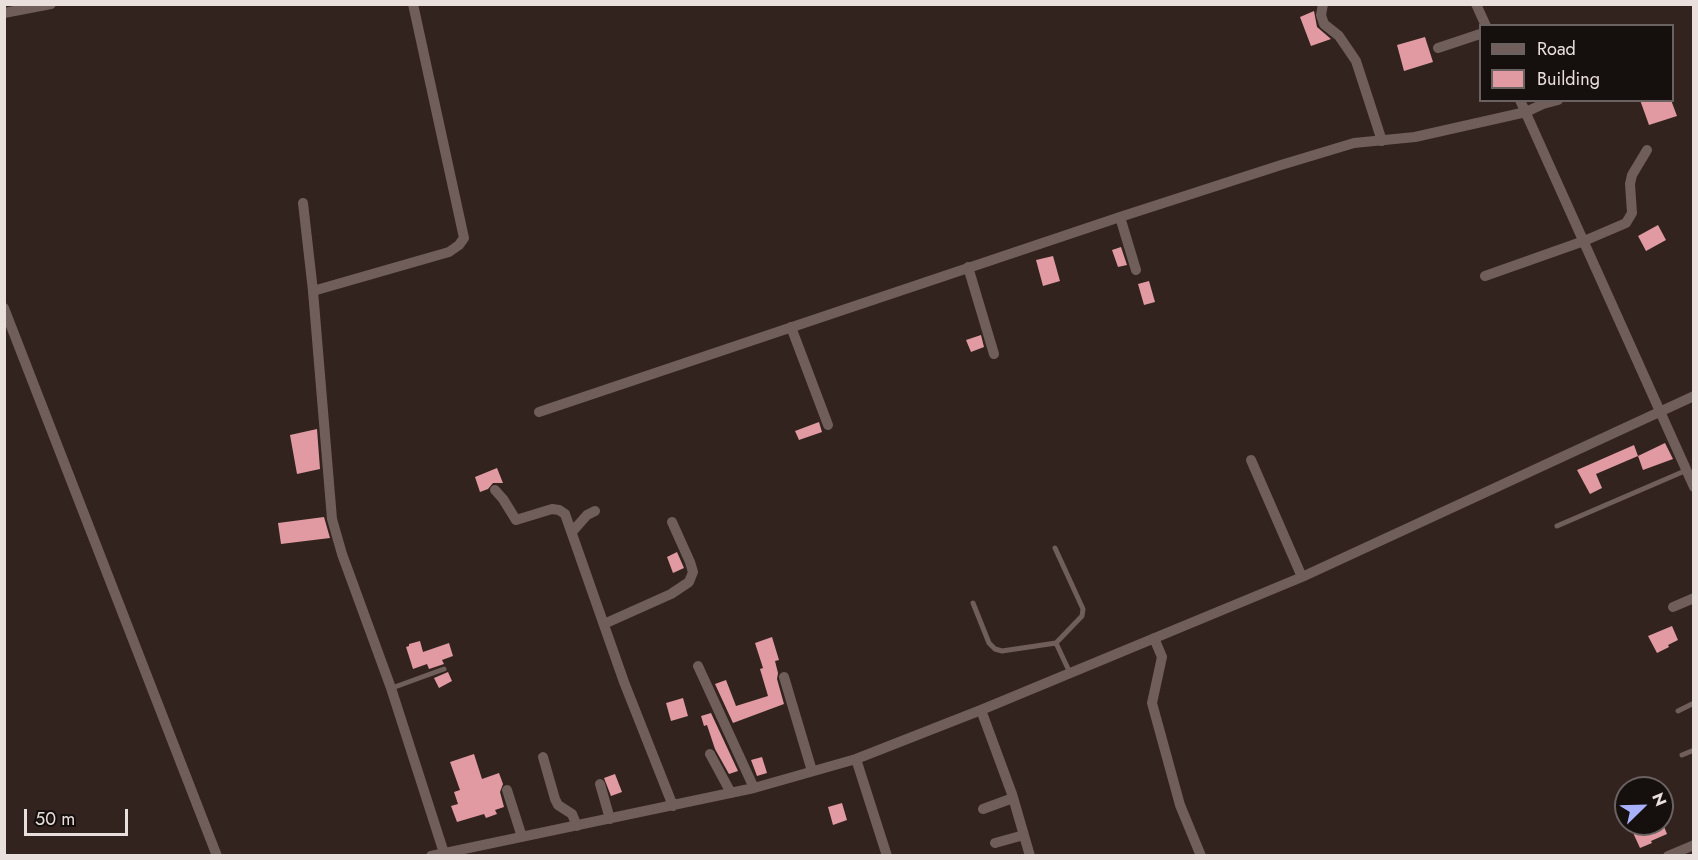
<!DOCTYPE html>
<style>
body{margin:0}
#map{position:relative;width:1698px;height:860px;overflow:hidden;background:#32231f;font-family:Jost,sans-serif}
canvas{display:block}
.frame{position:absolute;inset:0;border:6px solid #e9dfdc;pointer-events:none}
.legend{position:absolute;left:1479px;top:24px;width:195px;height:78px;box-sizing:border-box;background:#150f0d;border:2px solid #6a6260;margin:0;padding:8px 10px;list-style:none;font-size:18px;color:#e9dfdc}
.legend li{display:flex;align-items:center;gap:12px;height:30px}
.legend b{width:30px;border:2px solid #6a6260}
.north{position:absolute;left:1614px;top:776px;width:60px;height:60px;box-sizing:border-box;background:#150f0d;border:2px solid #6a6260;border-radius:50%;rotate:67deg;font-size:16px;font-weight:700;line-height:24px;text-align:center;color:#e9dfdc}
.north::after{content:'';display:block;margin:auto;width:21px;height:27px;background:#a7b1fc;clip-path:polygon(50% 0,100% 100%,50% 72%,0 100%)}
.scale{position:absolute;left:24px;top:809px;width:104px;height:27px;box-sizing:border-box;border:3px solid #e9dfdc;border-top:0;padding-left:8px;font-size:18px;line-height:21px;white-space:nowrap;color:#e9dfdc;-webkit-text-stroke:4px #150f0d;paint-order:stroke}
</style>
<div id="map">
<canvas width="1698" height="860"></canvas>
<div class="frame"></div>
<ul class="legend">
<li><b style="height:8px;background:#6f5e59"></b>Road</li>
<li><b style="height:16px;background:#e19aa2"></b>Building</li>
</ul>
<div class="north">N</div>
<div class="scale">50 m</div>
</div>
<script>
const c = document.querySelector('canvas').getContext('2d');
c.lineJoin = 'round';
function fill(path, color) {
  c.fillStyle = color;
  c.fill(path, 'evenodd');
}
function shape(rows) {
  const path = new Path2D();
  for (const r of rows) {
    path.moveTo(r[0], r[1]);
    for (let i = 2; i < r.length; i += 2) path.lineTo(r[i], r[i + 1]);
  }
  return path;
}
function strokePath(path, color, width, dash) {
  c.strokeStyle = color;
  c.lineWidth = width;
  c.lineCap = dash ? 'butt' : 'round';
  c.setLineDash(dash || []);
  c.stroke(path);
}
fill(shape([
 [1314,11,1317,27,1331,39,1311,46,1300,17],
 [1425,37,1433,62,1404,71,1397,45],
 [1640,100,1671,100,1677,116,1649,125],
 [1658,225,1666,240,1646,251,1638,236],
 [1121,247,1127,265,1118,267,1112,250],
 [1053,256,1060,281,1043,286,1036,260],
 [1149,281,1155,302,1144,305,1138,284],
 [981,335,984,347,971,352,966,340],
 [819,422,822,432,799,440,795,431],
 [317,429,320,469,297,474,290,435],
 [1665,443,1673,459,1643,470,1638,456],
 [1634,445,1638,456,1596,474,1602,488,1590,494,1577,470],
 [497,468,503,483,493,483,488,489,480,492,475,477],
 [324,517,330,538,281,544,278,523],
 [677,552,684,568,673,573,667,557],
 [1672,626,1678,640,1668,645,1669,647,1657,653,1648,636],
 [772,637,779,660,775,661,778,673,777,679,784,704,733,723,715,684,726,680,736,706,768,696,760,669,763,668,755,643],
 [420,641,423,652,449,643,453,656,442,660,444,664,429,669,427,664,413,669,406,647,409,646,409,644],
 [448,672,452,681,439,688,434,678],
 [683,698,688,716,671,721,666,703],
 [711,713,738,771,729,774,715,749,707,725,704,726,701,716],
 [474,754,482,779,499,773,503,784,500,792,504,807,495,810,497,814,486,818,484,814,457,822,451,806,458,804,454,792,460,790,450,762],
 [762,757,767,773,757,776,751,760],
 [615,774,622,792,611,796,604,778],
 [842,803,847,820,833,825,828,807],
 [1629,824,1663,824,1667,834,1651,841,1652,843,1640,848]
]), '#e19aa2');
strokePath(shape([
 [1557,526,1687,470],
 [1055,548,1083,609,1082,616,1056,643,1070,673],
 [973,603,989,643,995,649,1002,651,1056,643],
 [392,688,444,669],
 [1678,711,1694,703],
 [1682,755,1694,750]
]), '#6f5e59', 5);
strokePath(shape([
 [1323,4,1321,15,1324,24,1339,36,1356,61,1382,141],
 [1476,4,1486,26],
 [4,13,51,4],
 [1438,48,1480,34],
 [1520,100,1694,487],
 [303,203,313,291,332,519,342,554,391,688,444,853],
 [1120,217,1136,270],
 [968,267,994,354],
 [1485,276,1584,241,1626,223,1632,213,1630,184,1632,175,1647,150],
 [313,291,449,252,459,245,464,238,413,4],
 [4,308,217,856],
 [791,327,828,425],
 [539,412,1120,217,1281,165,1354,143,1415,137,1526,112,1543,104,1558,100],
 [1251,460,1302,577],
 [495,490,503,499,516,520,552,509,559,510,565,514,624,682,673,806],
 [572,532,587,515,595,511],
 [1673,607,1694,598],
 [604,624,671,594,689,582,693,572,690,562,672,522],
 [1154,638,1162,657,1152,703,1180,805,1201,856],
 [698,666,754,788],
 [784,677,812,771],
 [981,710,1012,794,1030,856],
 [710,754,731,793],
 [543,757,555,799,558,805,572,814,577,826],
 [856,759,887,856],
 [600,784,610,819],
 [507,790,522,837],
 [983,809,1013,798],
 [995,843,1024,835],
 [431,856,754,788,856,759,981,710,1302,577,1694,396],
 [1668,856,1694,845]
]), '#6f5e59', 10);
</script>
